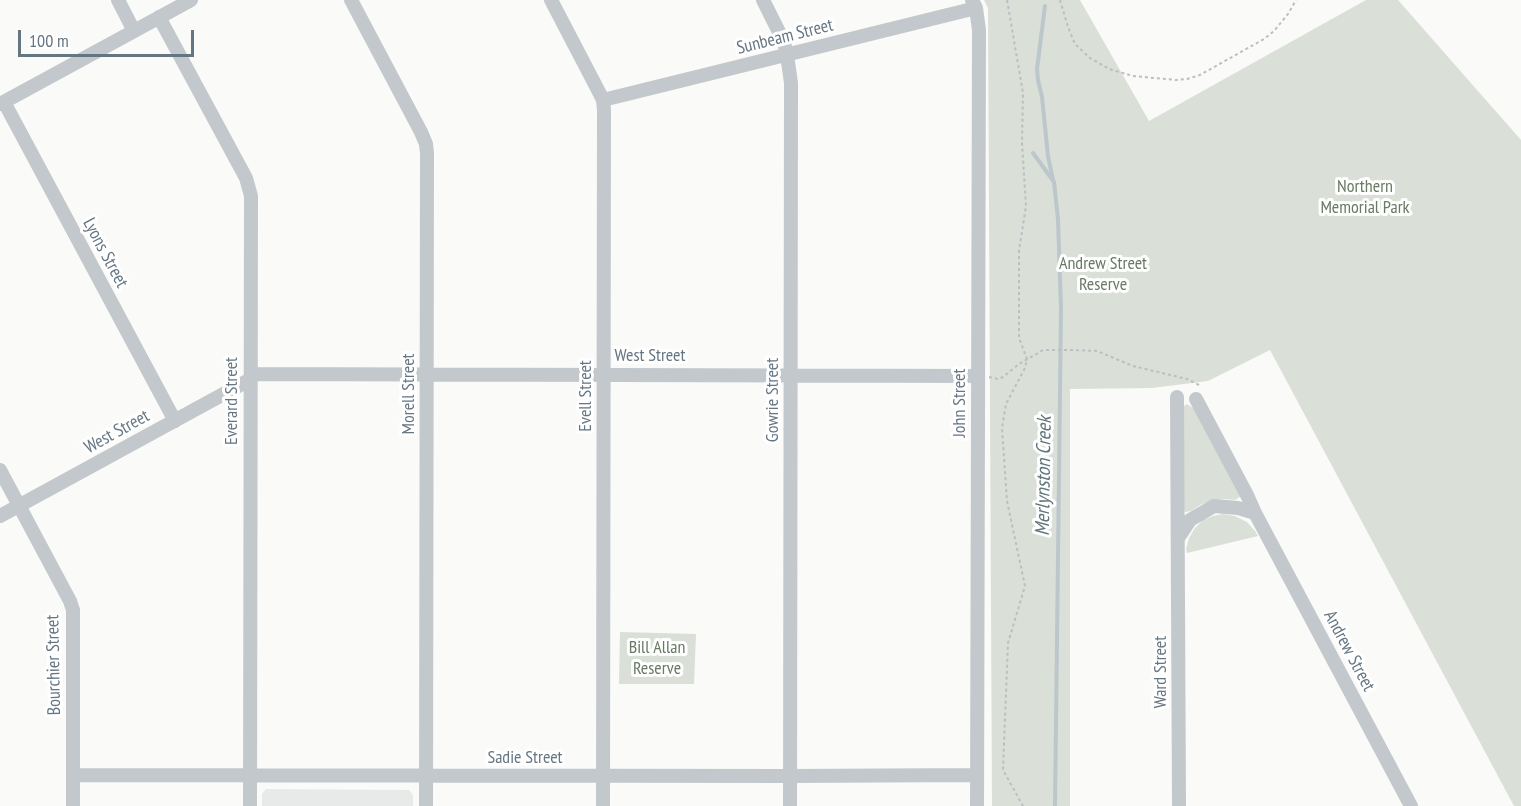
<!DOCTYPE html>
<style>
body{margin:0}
#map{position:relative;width:1521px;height:806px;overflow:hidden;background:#fafaf8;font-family:"PT Sans Narrow",sans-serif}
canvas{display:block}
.scale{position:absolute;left:18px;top:30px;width:176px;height:27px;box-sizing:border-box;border:3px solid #657683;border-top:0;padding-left:8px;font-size:18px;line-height:21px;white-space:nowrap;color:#657683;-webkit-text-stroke:4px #fff;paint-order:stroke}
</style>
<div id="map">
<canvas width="1521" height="806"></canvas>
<div class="scale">100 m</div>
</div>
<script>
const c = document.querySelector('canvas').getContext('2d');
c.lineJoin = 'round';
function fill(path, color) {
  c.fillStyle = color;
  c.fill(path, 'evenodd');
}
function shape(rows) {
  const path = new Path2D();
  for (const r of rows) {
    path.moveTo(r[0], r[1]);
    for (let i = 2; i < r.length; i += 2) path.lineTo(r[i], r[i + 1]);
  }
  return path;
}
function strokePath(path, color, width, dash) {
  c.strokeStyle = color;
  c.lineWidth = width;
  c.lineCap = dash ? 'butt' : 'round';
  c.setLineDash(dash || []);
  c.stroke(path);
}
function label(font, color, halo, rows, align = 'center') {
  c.font = font + ' "PT Sans Narrow",sans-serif';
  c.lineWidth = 6;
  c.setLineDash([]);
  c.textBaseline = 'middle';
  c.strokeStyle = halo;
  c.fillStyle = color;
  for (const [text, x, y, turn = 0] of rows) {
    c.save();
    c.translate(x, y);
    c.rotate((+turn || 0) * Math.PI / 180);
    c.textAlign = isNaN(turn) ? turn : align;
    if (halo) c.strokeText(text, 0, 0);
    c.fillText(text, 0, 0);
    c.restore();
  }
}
fill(shape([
 [266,789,409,790,413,795,413,806,262,806,262,794]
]), '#e8e9e9');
fill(shape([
 [984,0,1080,0,1149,121,1366,0,1398,0,1521,140,1521,806,1514,806,1270,350,1208,381,1152,388,1070,389,1070,806,992,806,988,8],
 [1187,404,1195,409,1239,491,1240,497,1235,500,1224,499,1212,500,1200,505,1191,511,1185,512,1182,507,1183,407],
 [1223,514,1235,516,1247,522,1255,531,1258,536,1187,553,1186,549,1189,538,1195,528,1203,520,1213,516],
 [620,632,696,634,694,684,619,684]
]), '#dadfd7');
strokePath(shape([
 [1045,6,1037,69,1038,80,1042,97,1048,156,1053,180],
 [1033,153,1054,182,1058,219,1061,309,1055,806]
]), '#bbc7cb', 4);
strokePath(shape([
 [1007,0,1023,93,1022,143,1026,206,1019,251,1019,338,1027,359,1025,368,1006,404,1002,428,1007,501,1025,586,1008,643,1003,770,1023,806],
 [1060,0,1068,27,1075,44,1090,58,1109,69,1133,76,1176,80,1187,79,1200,75,1264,39,1274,31,1288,14,1296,0],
 [989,377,998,379,1003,377,1019,364,1043,350,1073,350,1097,351,1133,366,1187,379,1201,386]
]), '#bbbfc2', 2, [3, 3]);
strokePath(shape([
 [118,0,134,31],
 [351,0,421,132,426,144,427,153,426,806],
 [551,0,599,92,603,100,604,110,603,806],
 [763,0,784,42,787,55,791,83,790,806],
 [972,0,976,8,979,30,977,806],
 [159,17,246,178,251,196,250,806],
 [603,100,976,8],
 [4,102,175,421],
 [0,104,191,0],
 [251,374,978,376],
 [1177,397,1179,806],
 [1196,399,1247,495,1255,513,1411,806],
 [0,470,70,601,73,610,73,806],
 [0,516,251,379],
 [1178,538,1190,520,1214,506,1238,508,1255,513],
 [73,775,790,776,977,775]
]), '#c3c8cc', 14);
label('18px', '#657683', '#fff', [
 ["Sunbeam Street",785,37,-14],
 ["Lyons Street",105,253,62],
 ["West Street",650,356],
 ["Morell Street",409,394,-90],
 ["Evell Street",586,396,-90],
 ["Gowrie Street",773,400,-90],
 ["Everard Street",232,401,-90],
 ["John Street",960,403,-90],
 ["West Street",117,432,-29],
 ["Andrew Street",1349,651,62],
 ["Bourchier Street",54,665,-91],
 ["Ward Street",1161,672,-90],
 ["Sadie Street",525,758]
]);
label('18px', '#687a64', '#fff', [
 ["Northern",1365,187],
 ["Memorial Park",1365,208],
 ["Andrew Street",1103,264],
 ["Reserve",1103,285],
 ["Bill Allan",657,648],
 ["Reserve",657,669]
]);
label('italic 20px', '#60757c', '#fff', [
 ["Merlynston Creek",1044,476,-89]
]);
</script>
